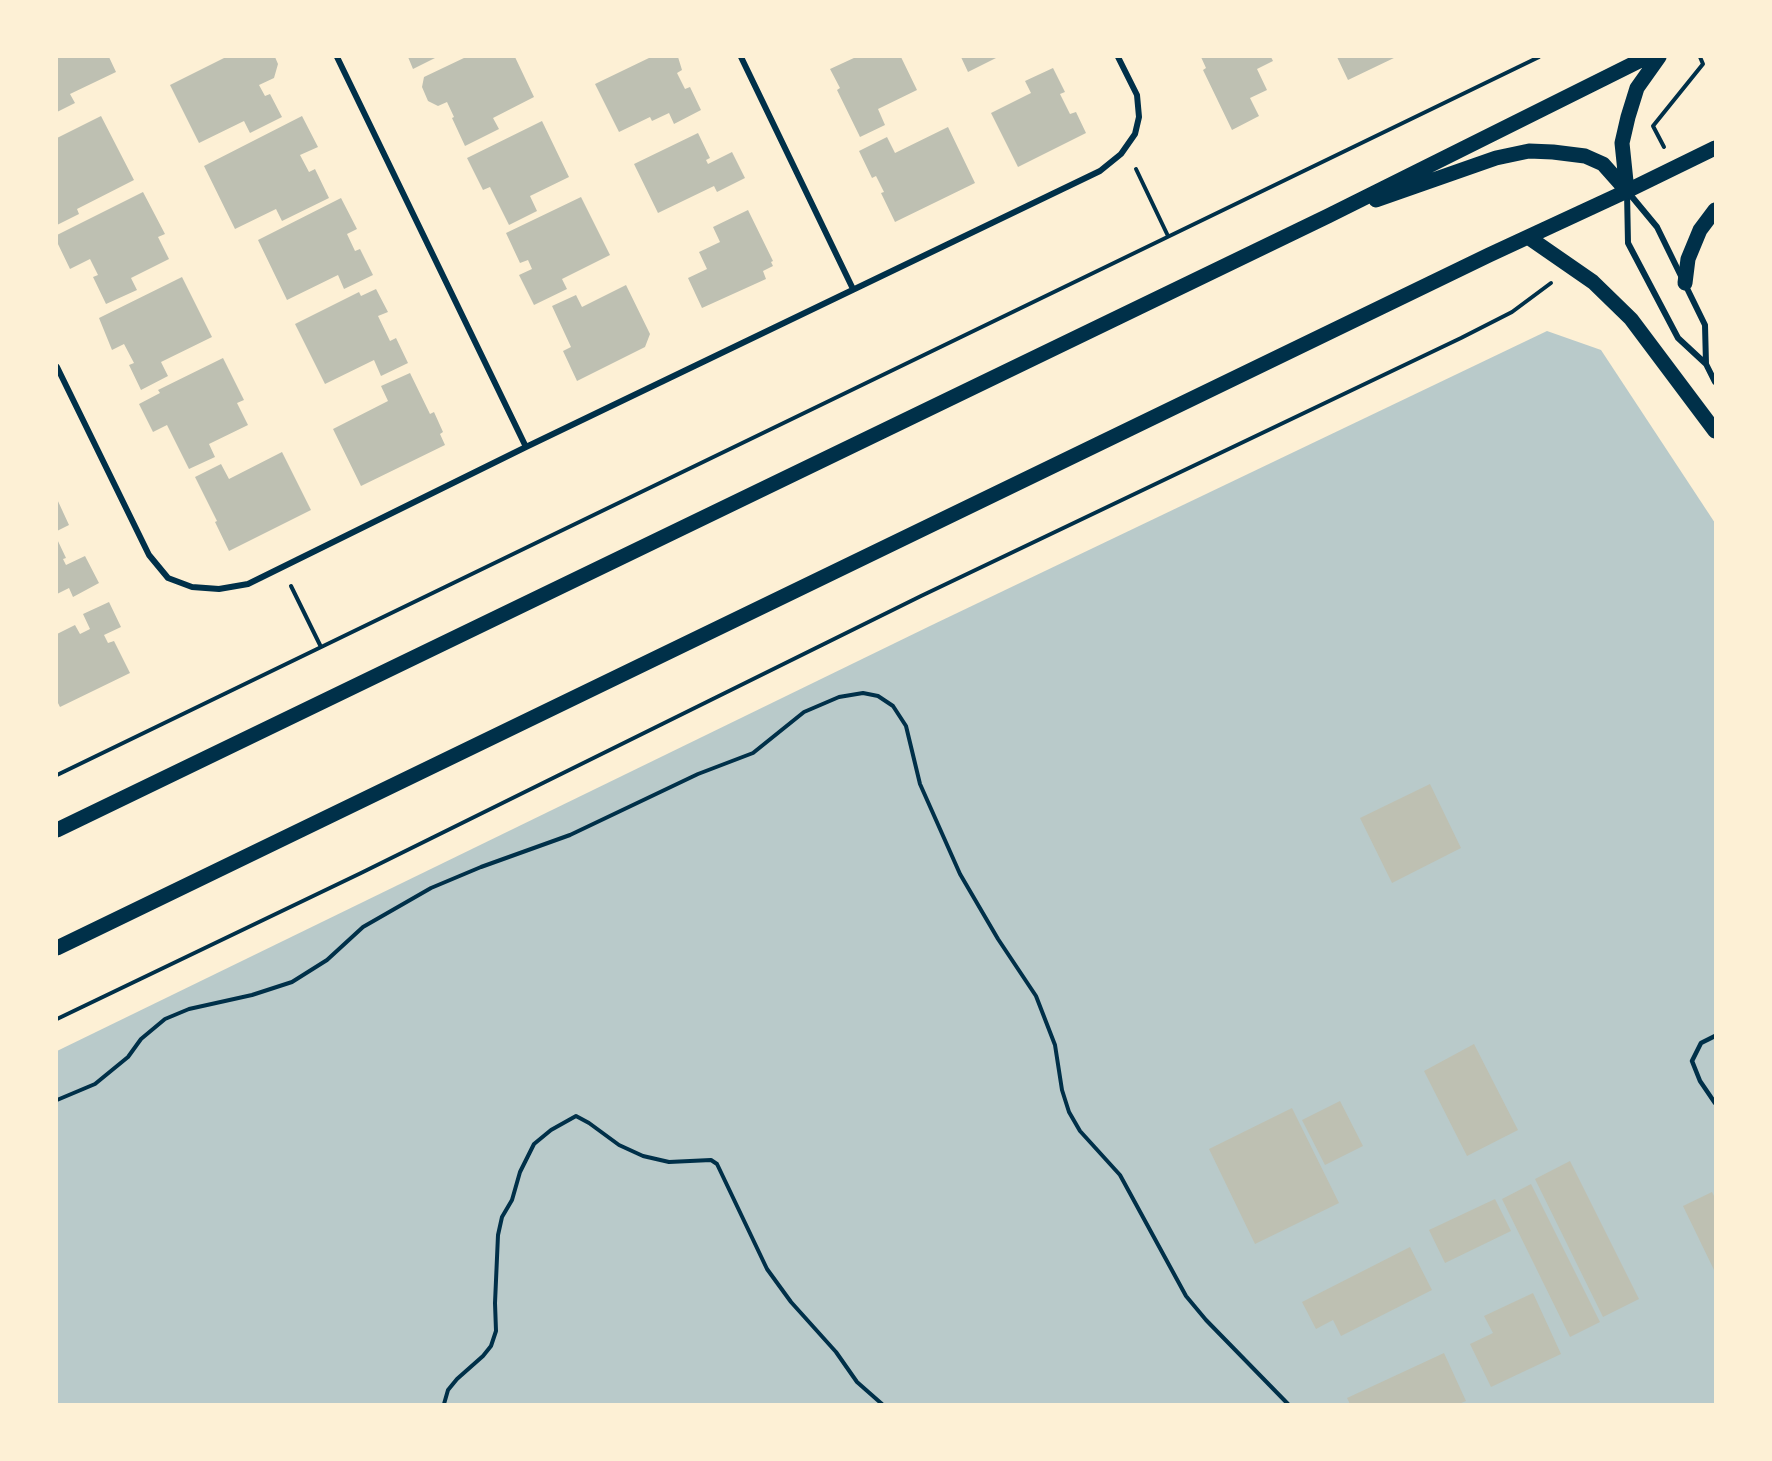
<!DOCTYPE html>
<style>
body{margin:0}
#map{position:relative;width:1772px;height:1461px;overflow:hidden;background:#fdf0d5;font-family:"Varela Round",sans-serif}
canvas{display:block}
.frame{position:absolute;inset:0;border:58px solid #fdf0d5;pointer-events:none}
</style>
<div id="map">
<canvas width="1772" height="1461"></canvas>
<div class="frame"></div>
</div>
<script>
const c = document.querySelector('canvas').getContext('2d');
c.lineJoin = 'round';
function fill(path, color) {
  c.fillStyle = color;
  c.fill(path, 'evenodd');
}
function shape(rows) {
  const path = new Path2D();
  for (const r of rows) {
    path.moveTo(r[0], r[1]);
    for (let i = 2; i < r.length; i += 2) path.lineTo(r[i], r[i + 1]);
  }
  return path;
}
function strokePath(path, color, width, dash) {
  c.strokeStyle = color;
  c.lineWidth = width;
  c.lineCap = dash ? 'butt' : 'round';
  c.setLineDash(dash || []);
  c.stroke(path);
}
fill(shape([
 [1547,331,1601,350,1715,523,1715,1404,57,1404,57,1051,932,625]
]), '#b9caca');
fill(shape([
 [57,57,109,57,116,72,70,94,75,103,57,112],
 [226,57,275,57,278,64,274,78,259,85,265,96,270,94,282,117,250,133,244,121,199,143,170,85],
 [408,57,437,57,413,69],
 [466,57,515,57,534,97,493,118,499,129,465,146,452,118,454,117,447,102,438,106,428,101,422,87,424,77],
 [651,57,678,57,682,70,677,73,685,89,690,87,701,110,674,124,669,113,652,121,650,117,619,132,595,84],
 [856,57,901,57,917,90,878,109,885,125,860,137,837,90,840,88,830,69],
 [961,57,998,57,968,72],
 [1201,57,1271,57,1273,61,1257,69,1267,90,1250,98,1259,116,1232,130,1203,70,1206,68],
 [1337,57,1396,57,1348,80],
 [1053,68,1065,92,1060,94,1070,114,1076,112,1086,133,1018,167,991,113,1031,93,1025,81],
 [101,116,134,180,77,209,79,214,57,225,57,138],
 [302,116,318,147,300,155,309,172,315,169,329,198,282,221,276,209,235,229,204,166],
 [542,121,569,177,530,196,537,211,509,225,490,187,483,190,467,158],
 [948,127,975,183,895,222,881,193,884,192,876,176,872,178,859,151,887,137,895,153],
 [698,133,710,158,706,160,708,164,732,152,745,178,717,192,714,186,658,213,634,164],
 [143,192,165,234,158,237,169,259,131,278,137,290,106,304,93,277,98,275,90,259,70,269,57,242,57,235],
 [581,197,610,255,562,279,567,289,534,305,519,275,532,269,528,260,520,263,506,233],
 [341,198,357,229,347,234,355,251,360,249,373,275,344,289,338,275,287,300,258,240],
 [748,210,773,261,771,262,773,266,763,271,766,279,702,308,688,278,707,269,699,252,720,242,713,227],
 [182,277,212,337,161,362,168,376,141,390,129,365,134,363,124,344,112,350,99,318],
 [626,285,650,334,645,347,577,381,563,351,571,347,552,306,576,295,582,307],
 [376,289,388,312,378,316,390,341,396,338,408,363,381,376,374,360,325,384,295,324,359,292,361,296],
 [223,358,244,400,237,403,248,425,209,444,215,457,189,469,167,425,153,432,139,404,160,393,158,390],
 [410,373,430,414,434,412,443,432,440,434,445,445,361,486,333,429,388,401,381,386],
 [282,452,311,510,229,551,215,522,217,521,195,477,221,464,229,479],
 [57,499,69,525,57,531],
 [57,539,66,558,63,559,66,565,85,556,99,583,73,597,69,588,57,594],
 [109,602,121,627,104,635,108,643,114,641,130,673,60,707,57,701,57,634,75,625,80,634,90,629,83,614],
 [1430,784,1461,848,1392,883,1360,818],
 [1474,1044,1518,1130,1467,1156,1424,1071],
 [1340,1101,1363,1146,1325,1165,1302,1120],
 [1292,1108,1339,1203,1255,1244,1209,1149],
 [1570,1161,1639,1299,1603,1317,1535,1179],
 [1531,1184,1600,1322,1570,1337,1502,1199],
 [1712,1192,1715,1198,1715,1272,1683,1206],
 [1495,1199,1511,1231,1445,1263,1429,1230],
 [1410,1247,1432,1290,1341,1336,1333,1320,1316,1329,1302,1302],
 [1533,1293,1561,1354,1491,1387,1470,1344,1493,1333,1484,1316],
 [1444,1353,1466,1401,1459,1404,1350,1404,1347,1398]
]), '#bec0b2');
strokePath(shape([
 [1664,147,1653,126,1703,64,1700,57],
 [1136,169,1168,236],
 [291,586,321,647],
 [57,775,1539,57],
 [57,1019,361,873,921,596,1461,338,1512,312,1551,283],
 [57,1100,95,1084,128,1057,141,1039,165,1019,189,1009,252,995,292,982,327,960,363,927,431,888,481,867,570,835,698,774,753,753,804,712,839,697,863,693,878,696,893,706,906,726,920,784,960,874,998,939,1036,996,1055,1045,1062,1090,1069,1112,1080,1131,1120,1175,1186,1296,1206,1320,1288,1404],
 [444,1404,448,1390,457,1379,483,1356,491,1346,496,1331,495,1303,498,1235,502,1217,512,1200,520,1172,534,1144,551,1130,576,1116,589,1123,619,1145,643,1156,669,1162,711,1160,717,1164,767,1269,791,1302,836,1352,857,1382,882,1404]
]), '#003049', 4);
strokePath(shape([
 [1715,1036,1701,1043,1692,1061,1700,1081,1715,1103]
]), '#003049', 4.5);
strokePath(shape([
 [741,57,853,289],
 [1627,192,1628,243,1678,338,1706,364,1715,382],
 [1628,192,1657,227,1705,325,1706,364],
 [57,367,149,555,168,578,192,587,219,589,248,584,526,447,337,57],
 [526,447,1100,171,1121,154,1135,134,1139,117,1137,95,1118,57]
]), '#003049', 6);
strokePath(shape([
 [1627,191,1622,143,1628,117,1637,88,1659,57],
 [1376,200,1496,158,1529,151,1553,152,1585,156,1603,164,1627,191],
 [1528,237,1593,282,1631,319,1715,431],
 [1685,283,1688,259,1700,230,1715,210],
 [57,830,1328,216,1647,57],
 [57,948,1489,255,1627,191,1715,148]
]), '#003049', 15);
</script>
